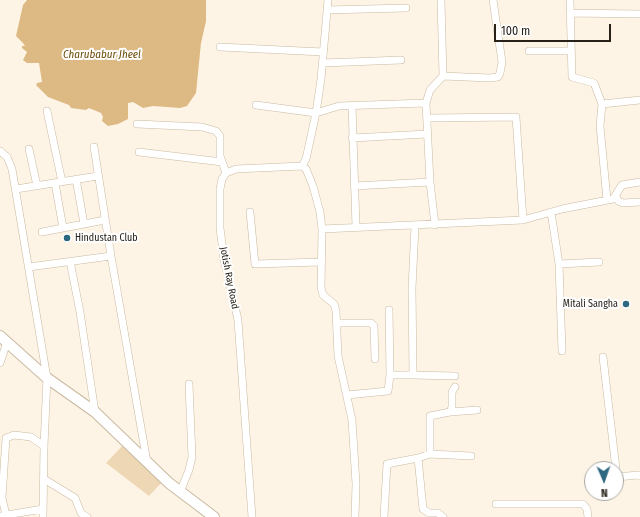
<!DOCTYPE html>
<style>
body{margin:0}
#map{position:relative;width:640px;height:517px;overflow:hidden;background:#fef4e5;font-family:"Fira Sans Condensed",sans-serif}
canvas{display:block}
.north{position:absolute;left:584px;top:461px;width:40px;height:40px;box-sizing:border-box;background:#fff;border:1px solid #a9a6a3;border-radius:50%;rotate:178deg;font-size:11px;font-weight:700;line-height:16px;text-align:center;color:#272118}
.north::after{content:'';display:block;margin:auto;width:14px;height:18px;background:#2d6880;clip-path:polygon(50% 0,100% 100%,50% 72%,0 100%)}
.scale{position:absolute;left:494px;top:24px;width:117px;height:18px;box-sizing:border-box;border:2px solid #272118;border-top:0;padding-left:5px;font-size:12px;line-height:14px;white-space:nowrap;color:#272118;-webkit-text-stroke:3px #fff;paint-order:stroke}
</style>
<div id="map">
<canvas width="640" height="517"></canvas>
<div class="north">N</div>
<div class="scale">100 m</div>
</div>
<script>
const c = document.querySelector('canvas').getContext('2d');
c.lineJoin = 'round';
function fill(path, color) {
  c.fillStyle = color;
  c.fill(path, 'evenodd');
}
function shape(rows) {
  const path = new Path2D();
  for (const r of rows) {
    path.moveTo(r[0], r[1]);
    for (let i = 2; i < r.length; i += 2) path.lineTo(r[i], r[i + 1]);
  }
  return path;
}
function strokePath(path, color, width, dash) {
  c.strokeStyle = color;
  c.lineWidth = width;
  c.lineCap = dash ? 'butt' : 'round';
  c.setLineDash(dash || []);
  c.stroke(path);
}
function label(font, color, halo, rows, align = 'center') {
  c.font = font + ' "Fira Sans Condensed",sans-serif';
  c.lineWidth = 4;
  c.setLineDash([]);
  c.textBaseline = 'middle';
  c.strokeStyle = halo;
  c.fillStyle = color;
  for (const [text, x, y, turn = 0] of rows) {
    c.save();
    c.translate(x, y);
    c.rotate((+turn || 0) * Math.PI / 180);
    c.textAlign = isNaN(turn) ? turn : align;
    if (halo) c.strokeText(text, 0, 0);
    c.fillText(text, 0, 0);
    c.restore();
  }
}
fill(shape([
 [124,444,166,478,149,496,106,463]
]), '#eed7b5');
fill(shape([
 [27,0,206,0,206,21,201,43,196,93,187,106,180,108,153,106,143,108,133,102,128,103,128,119,118,124,108,126,102,121,103,117,101,113,89,108,86,110,71,108,69,105,48,97,36,85,37,83,42,82,39,63,27,63,23,60,27,52,22,48,22,46,25,46,23,43,16,36,23,5]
]), '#ddba84');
const street = shape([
 [328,0,321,79,316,113,339,106,426,103,430,182,435,225],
 [570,0,572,77,594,83,602,104,600,126,607,200],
 [327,10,406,8],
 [570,13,640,14],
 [220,47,323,52],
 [529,51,571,51],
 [323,63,401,60],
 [443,76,489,78,498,77,500,73,502,62,493,0],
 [426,103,430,90,443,76,441,0],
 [602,104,640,100],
 [352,106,356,227],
 [47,111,62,182],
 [427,118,516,117,523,220],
 [137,124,202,127,216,131,220,136,220,156,226,173],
 [352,138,427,134],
 [94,147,111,256,147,462],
 [29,149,37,186],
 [0,151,7,157,12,169,47,378,44,446,43,517],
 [139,152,222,162],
 [302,166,306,169,313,186,320,212,322,229,523,220,562,209,613,199,622,185,640,182],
 [76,179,84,224],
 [55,183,63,228],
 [354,186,430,182],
 [16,189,98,176],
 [616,196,618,201,623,203,640,202],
 [250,212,255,264,320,262],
 [551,212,559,264,562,351],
 [415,226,412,288,413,375,455,376],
 [322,229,321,288,323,295,334,304,336,311,338,356,352,420,356,484,355,517],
 [42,232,105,220],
 [70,261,80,312,95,412],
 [559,264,599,262],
 [29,267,111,256],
 [337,323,371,323,374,326,375,359],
 [603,357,616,469],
 [0,363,7,342],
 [390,375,413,375],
 [347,395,388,391,390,375,389,310],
 [450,412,477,410],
 [430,454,471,456],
 [616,473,617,477,638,475,640,476],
 [44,479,75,498,81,513,87,517],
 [180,492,189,470,192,457,189,384],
 [496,504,583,504,587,509,588,517],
 [6,515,2,498,6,438,14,435,31,437,44,446],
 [0,516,43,509],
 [252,517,238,320,224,259,220,228,220,189,222,179,226,173,236,169,302,166,306,159,316,113,256,105],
 [384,517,387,464,418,458],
 [443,517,438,513,429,513,423,509,418,458,430,454,430,416,450,412,452,407,452,392,455,387]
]);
const secondary = shape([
 [0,336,47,378,95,412,169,483,214,517]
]);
strokePath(street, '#c9b9a1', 8);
strokePath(secondary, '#c9b9a1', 12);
strokePath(street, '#fff', 7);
strokePath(secondary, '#fff', 10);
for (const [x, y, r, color] of [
 [67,238,4,"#2d6880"],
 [626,304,4,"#2d6880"]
]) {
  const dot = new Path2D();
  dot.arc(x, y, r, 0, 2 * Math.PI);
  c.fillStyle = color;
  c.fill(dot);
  strokePath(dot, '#fff', 1.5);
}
label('10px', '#272118', '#fff', [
 ["Hindustan Club",75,238],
 ["Mitali Sangha",618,304,"right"]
], 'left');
label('10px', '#272118', '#fff', [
 ["Jotish Ray Road",229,278,79]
]);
label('italic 11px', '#6d4b05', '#fff', [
 ["Charubabur Jheel",102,55]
]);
</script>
